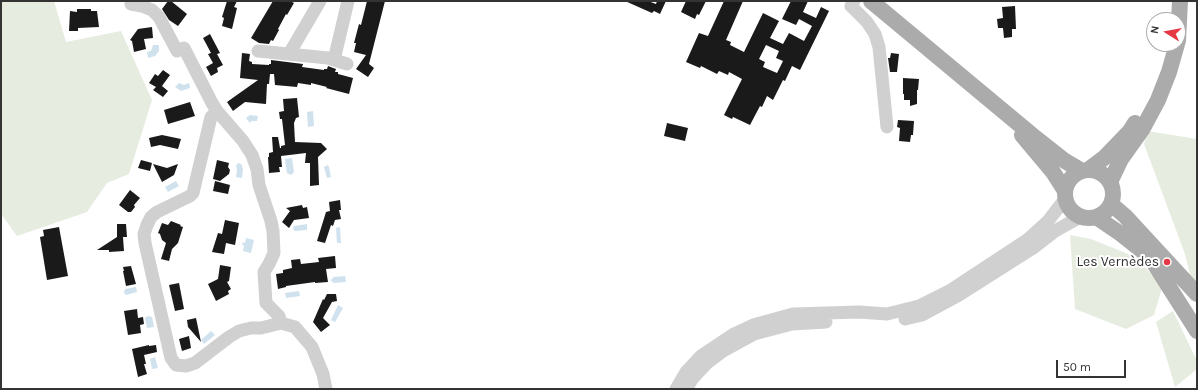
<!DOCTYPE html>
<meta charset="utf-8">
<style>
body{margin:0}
#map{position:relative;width:1198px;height:390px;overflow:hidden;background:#fff;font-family:Karla,sans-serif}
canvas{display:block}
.frame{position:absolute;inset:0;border:2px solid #333;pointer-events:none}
.north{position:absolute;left:1146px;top:12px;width:40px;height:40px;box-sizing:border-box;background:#fff;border:1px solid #adadad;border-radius:50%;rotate:281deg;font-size:11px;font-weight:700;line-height:16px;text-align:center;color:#333}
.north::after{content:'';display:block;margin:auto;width:14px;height:18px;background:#e63946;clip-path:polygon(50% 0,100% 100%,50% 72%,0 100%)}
.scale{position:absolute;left:1056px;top:360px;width:70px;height:18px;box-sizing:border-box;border:2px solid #333;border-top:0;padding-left:5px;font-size:12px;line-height:14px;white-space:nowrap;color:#333;-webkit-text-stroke:3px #fff;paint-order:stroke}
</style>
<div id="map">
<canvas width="1198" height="390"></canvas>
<div class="frame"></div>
<div class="north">N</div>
<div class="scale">50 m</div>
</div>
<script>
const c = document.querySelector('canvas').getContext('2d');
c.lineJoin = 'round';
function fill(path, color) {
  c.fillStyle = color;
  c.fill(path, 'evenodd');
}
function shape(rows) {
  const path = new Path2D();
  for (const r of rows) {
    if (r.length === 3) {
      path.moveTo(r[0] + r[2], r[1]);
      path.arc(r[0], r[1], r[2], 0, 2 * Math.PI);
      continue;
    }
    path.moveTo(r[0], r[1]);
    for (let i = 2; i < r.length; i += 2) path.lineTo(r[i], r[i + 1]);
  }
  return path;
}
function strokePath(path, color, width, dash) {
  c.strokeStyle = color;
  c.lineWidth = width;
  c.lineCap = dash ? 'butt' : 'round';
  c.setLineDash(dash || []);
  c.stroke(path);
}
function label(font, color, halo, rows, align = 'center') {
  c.font = font + ' Karla,sans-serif';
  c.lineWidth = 4;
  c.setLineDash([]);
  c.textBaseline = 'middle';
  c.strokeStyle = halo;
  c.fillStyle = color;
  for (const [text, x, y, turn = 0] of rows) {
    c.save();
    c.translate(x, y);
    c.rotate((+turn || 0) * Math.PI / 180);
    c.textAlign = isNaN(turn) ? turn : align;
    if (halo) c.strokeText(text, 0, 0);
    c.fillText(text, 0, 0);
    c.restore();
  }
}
fill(shape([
 [1,1,54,1,66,42,121,31,152,100,129,174,107,183,87,212,17,236,1,214],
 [1147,131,1197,139,1197,282,1191,279,1185,254,1144,144],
 [1070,235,1091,239,1138,258,1162,288,1154,315,1126,329,1075,309],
 [1173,311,1197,361,1197,369,1175,387,1156,322]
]), '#e6ecdf');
fill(shape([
 [153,45,159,45,159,51,155,56,148,58,147,52,151,51],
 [179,83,184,85,189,83,190,88,181,91,175,87],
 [313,111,314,126,308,127,307,112],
 [250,115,258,116,257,121,252,121,250,123,246,118],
 [292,158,294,172,291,175,287,173,285,159],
 [239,163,242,165,243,170,242,178,236,177,237,170,236,166,237,164],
 [328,165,329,167,331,177,327,178,324,167],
 [176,181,179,186,168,192,165,187],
 [307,224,307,230,295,231,293,229,294,226],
 [340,227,341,243,337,243,336,228],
 [246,238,254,240,251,253,243,251,244,246,242,244,243,242,245,243],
 [345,276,346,282,333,283,333,281,331,282,331,279,333,279,333,277],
 [136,287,137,292,126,295,124,293,124,292,125,289],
 [299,291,300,296,286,298,285,293],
 [338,305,343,308,335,322,331,320],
 [148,316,152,317,154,327,147,328,145,318],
 [211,331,215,335,204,344,201,340],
 [155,357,158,368,152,369,150,359]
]), '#cfe2ee');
fill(shape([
 [168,1,171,1,187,14,178,26,169,20,162,9],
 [227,1,237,1,234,7,237,8,232,29,222,26,224,18,222,17],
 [273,1,290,1,294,3,287,15,286,14,278,29,279,30,273,41,271,40,269,44,259,43,251,38],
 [367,1,385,1,369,64,374,68,368,77,356,69,366,55,354,52,356,43,354,43,359,24,361,25],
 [625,1,648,1,656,4,657,1,666,1,660,14,654,11,652,13],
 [686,1,706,1,699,15,697,14,695,19,681,12],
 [724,1,743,1,726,40,731,42,730,45,744,52,763,13,779,21,770,38,783,44,789,33,804,41,812,26,799,19,796,25,782,19,791,1,808,1,803,12,816,18,821,7,829,11,800,70,792,66,785,81,783,80,773,100,767,96,762,107,760,106,750,125,733,117,732,119,724,115,742,79,729,72,728,75,719,71,717,74,701,66,700,68,686,62,699,33,708,36],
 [766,45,779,51,776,58,783,61,777,73,763,67,765,62,759,59],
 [1015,6,1016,29,1012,29,1012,37,1004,38,1003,28,998,28,997,19,1003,18,1002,7],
 [77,9,91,9,91,11,97,11,99,27,78,28,78,31,69,31,70,11,77,12],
 [152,27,153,38,144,39,146,49,134,52,132,41,130,40,138,29],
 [210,34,220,53,217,54,223,65,217,68,218,72,211,76,206,67,213,63,208,54,211,53,203,38],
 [242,53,250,54,249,61,252,62,252,64,269,65,269,64,271,64,271,60,303,64,302,67,324,70,324,69,327,69,328,66,336,69,335,72,338,72,338,74,353,78,349,94,326,88,327,87,311,83,311,85,298,83,297,87,275,85,274,74,270,74,269,84,267,84,266,104,245,102,233,111,227,102,258,80,240,78],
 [891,53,899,54,897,72,890,72,888,58,890,58],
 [163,70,170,75,162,86,168,91,163,97,153,90,156,87,149,83,155,74,158,76],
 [903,78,919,79,918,90,917,90,917,104,910,106,910,100,904,100,904,94,903,94],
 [297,98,299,117,296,118,294,123,295,142,321,143,327,149,318,157,319,185,310,186,310,163,305,163,306,153,281,156,282,167,279,167,280,172,269,173,268,157,269,157,269,153,273,152,272,137,278,137,280,148,281,148,281,146,285,145,282,119,280,119,279,112,284,111,283,99],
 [190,102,195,116,168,124,164,110],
 [898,120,914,121,913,135,911,135,910,142,899,141,900,128,897,127],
 [667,123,688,128,685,141,664,136],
 [162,135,181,139,178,149,160,145,151,147,149,138],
 [141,160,152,163,150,171,138,168],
 [217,160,229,163,228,167,230,170,229,174,220,181,213,179],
 [153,164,167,168,178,164,174,175,162,182],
 [215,181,230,185,228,194,213,191],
 [130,190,140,198,134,205,135,207,131,212,128,212,119,205],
 [340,200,341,210,339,210,341,219,335,220,333,226,331,225,325,243,317,241,326,212,330,211,329,202],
 [302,205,303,208,307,207,309,218,294,220,289,228,282,222,290,211,286,208],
 [225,220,239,223,235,245,226,243,224,254,212,252,218,233,222,234],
 [171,221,181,225,180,226,183,227,178,243,172,249,169,261,161,259,166,243,162,240,160,234,158,233,162,223,168,225],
 [117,224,126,224,127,237,123,237,124,251,109,252,109,250,97,250,117,237],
 [59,227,68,276,47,280,40,237,44,236,43,230],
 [335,256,336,268,326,269,328,282,315,283,315,282,286,286,286,287,278,289,276,274,283,273,283,270,292,268,291,260,300,259,301,264,319,262,318,258],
 [220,265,231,267,229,281,227,282,231,289,228,291,229,294,216,301,208,284,218,279],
 [131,266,136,284,126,286,123,271,124,271,123,267],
 [179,283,184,309,175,311,169,285],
 [327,294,336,294,337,301,332,302,323,318,330,325,321,332,313,322,323,299,324,300],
 [137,309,138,318,143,317,144,324,140,325,141,333,128,335,124,311],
 [196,318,201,342,188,327,187,320],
 [189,336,191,348,182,351,179,339],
 [149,345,149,346,156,345,157,352,144,355,146,364,144,364,147,374,138,377,132,349]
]), '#1a1a1a');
strokePath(shape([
 [854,1,851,6,867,22,875,34,879,47,887,127],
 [131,4,142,6,152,10,159,17,177,51,184,48,212,103,217,111],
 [258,51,328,58,347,64],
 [289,54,320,1],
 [334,60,348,1],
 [905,319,922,315,959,295,1033,248,1055,231,1080,217],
 [281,323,279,316,266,303,264,272,269,264,274,253,273,231,271,221,259,185,257,169,252,155,243,141,217,111,211,117,193,193,190,196,157,212,151,217,147,225,144,234,145,243,171,358,176,365,186,366,195,363,229,337,239,331,251,328,261,328,281,323,295,327,312,347,323,374,326,389],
 [676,389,686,372,701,356,734,334,753,325,793,314,859,312,887,314,919,306,951,290,1027,240,1048,221,1065,199],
 [686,389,693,378,707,363,723,351,754,334,792,324,826,322]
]), '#d0d0d0', 13);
strokePath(shape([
 [871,1,1032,135,1065,161,1082,171],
 [1178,41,1180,1],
 [1022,135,1053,172,1065,191],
 [1088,170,1104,158,1130,131,1135,123],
 [1089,194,24],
 [1110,182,1121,159,1143,128,1158,100,1169,72,1177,44],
 [1111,204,1125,216,1197,294],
 [1096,217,1121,234,1150,257,1197,331]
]), '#ababab', 16);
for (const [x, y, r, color] of [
 [1167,262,4,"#e63946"]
]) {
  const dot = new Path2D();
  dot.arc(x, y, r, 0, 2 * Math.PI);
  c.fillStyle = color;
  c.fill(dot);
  strokePath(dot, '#fff', 1.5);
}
label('14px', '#333', '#fff', [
 ["Les Vernèdes",1159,262]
], 'right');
</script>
